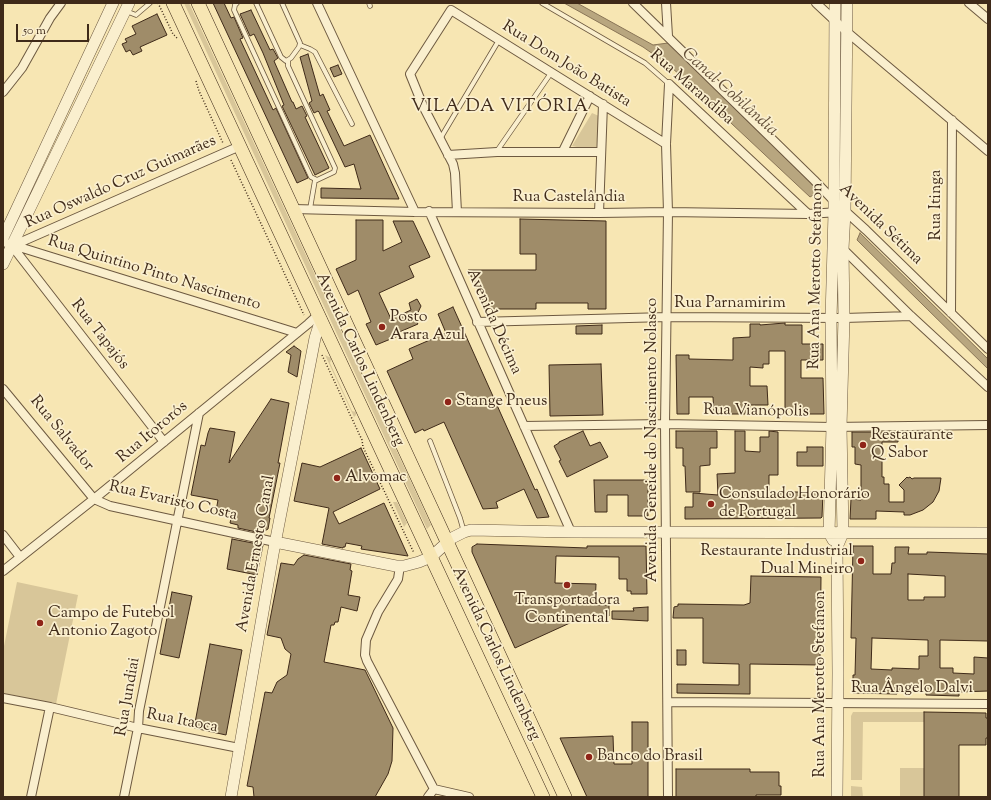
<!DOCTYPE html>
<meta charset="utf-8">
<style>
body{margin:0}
#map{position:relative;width:991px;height:800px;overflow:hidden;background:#f7e6b3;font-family:"Sorts Mill Goudy",serif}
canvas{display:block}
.frame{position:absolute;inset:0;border:4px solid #3f2a19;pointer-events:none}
.scale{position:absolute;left:16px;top:24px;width:73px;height:18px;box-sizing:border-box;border:2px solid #3f2a19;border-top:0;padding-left:5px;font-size:12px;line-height:14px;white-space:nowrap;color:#3f2a19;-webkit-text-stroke:3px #faefce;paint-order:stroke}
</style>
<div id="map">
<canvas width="991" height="800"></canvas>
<div class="frame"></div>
<div class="scale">50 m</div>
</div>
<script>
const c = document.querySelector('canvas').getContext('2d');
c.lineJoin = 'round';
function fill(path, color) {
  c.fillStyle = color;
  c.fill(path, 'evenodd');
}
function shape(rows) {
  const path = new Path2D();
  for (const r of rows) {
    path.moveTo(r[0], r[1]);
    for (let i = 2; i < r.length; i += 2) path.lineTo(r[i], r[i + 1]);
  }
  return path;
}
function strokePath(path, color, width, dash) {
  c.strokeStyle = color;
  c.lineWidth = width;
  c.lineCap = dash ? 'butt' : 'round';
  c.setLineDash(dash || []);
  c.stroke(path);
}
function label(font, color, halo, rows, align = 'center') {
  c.font = font + ' "Sorts Mill Goudy",serif';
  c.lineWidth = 3.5;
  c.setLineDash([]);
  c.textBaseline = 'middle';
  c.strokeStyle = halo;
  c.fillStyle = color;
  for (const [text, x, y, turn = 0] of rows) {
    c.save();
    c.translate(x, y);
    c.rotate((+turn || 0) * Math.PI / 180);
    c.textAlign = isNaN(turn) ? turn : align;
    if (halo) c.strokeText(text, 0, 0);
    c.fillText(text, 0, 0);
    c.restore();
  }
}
fill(shape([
 [184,3,189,3,431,525,427,529],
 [592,113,599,116,596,151,572,146],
 [325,355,331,358,331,360,330,363,352,411,356,412,356,415,354,417],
 [393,502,397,502,407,523,404,527],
 [17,582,78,595,56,704,3,693,3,651],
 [853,712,924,712,924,722,863,722,862,780,851,780,851,716],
 [900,768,924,768,924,797,900,797],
 [851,786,862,787,863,797,851,797]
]), '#d8c699');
const water = shape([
 [564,3,577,3,653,45,668,43,817,189,815,194,810,197,669,65,643,47,564,3],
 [860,233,988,359,988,369,857,240,860,233]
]);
fill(water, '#b8a67f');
strokePath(water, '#887456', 1);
const building = shape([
 [213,3,224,3,231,18,234,17,243,38,240,39,273,110,276,108,308,178,297,183,213,3],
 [251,10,270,50,273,49,278,58,274,61,292,102,293,102,296,109,302,106,307,116,305,117,329,168,315,175,282,106,284,105,263,53,254,34,250,36,240,14,251,10],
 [157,14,167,35,140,47,142,51,133,55,130,50,126,52,122,44,127,42,125,39,136,34,132,26,157,14],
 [308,54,320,96,323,94,330,110,327,111,344,146,370,135,399,199,321,198,321,188,361,189,354,164,345,167,319,112,318,111,314,113,309,103,312,101,300,57,308,54],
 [338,65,342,74,334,77,330,68,338,65],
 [520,219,606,221,606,309,588,309,588,303,536,303,536,309,492,309,485,305,468,270,536,270,536,254,520,254,520,219],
 [356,220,383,220,383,251,402,242,393,221,413,221,430,257,409,266,414,277,379,293,391,319,411,310,409,303,417,299,421,306,415,319,418,324,397,333,398,336,376,345,366,324,371,322,358,290,348,295,336,269,356,260,356,220],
 [453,307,535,490,537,489,549,517,537,518,524,489,496,502,498,508,483,509,444,422,424,431,423,429,415,433,387,371,413,359,409,349,446,333,438,314,453,307],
 [785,323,785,325,802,325,802,344,823,344,823,360,801,360,801,378,823,378,824,414,804,414,804,409,785,409,785,351,769,351,769,364,763,364,763,368,750,367,750,386,767,386,768,405,750,405,750,414,714,414,713,397,689,397,689,414,677,414,676,355,689,355,689,359,733,360,733,338,750,337,750,324,760,324,760,325,785,323],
 [602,325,602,334,576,334,576,326,602,325],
 [294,346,301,351,297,377,288,372,291,355,286,352,294,346],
 [601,364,603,415,550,416,549,365,601,364],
 [271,399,289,403,278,463,280,463,269,518,270,518,268,529,261,533,238,528,238,525,230,523,232,514,216,511,218,500,191,495,201,445,205,446,208,433,210,428,235,432,229,463,271,399],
 [583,431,590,446,600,442,608,457,567,477,559,461,561,460,554,446,559,443,559,442,583,431],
 [676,431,717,431,717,448,710,448,710,465,700,466,700,492,686,492,685,466,683,466,683,448,676,448,676,431],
 [735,431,745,431,745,451,760,452,760,437,769,437,769,431,778,432,778,475,769,475,769,493,787,493,787,492,823,492,822,517,821,518,685,519,685,507,693,507,693,493,718,495,717,474,735,473,735,431],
 [852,432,898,432,898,442,882,442,882,477,884,477,884,484,889,484,889,502,904,502,904,490,899,485,907,477,908,478,910,477,912,479,914,478,941,478,939,491,933,502,923,510,910,515,904,515,904,512,876,511,876,519,850,519,851,499,861,500,861,465,855,464,855,447,852,447,852,432],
 [807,447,823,447,823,466,797,466,797,452,807,452,807,447],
 [361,448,380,489,333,512,339,524,384,503,408,556,361,549,362,546,346,543,345,547,343,547,343,548,322,544,329,508,294,501,302,463,320,467,361,448],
 [594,480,648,480,648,516,628,516,628,495,607,495,607,512,595,512,594,480],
 [232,539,263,545,257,575,227,569,232,539],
 [477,544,587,548,587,546,646,546,647,594,631,594,631,591,627,591,627,579,619,579,619,557,556,556,555,583,596,584,595,605,609,605,609,616,583,617,515,648,472,552,472,547,477,544],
 [853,546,873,546,873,574,891,574,892,563,895,563,895,547,909,547,908,554,927,554,927,552,988,554,988,641,940,640,940,668,953,668,953,673,974,674,974,657,988,658,988,691,959,692,959,696,926,695,926,691,897,690,897,694,853,693,853,675,855,675,856,638,851,638,853,546],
 [908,574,945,576,945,597,924,597,924,600,908,600,908,574],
 [872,638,928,640,928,656,919,656,919,669,892,668,892,670,871,669,872,638],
 [304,555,351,564,350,570,352,571,348,595,360,597,357,611,341,607,338,622,335,622,334,625,331,625,324,662,365,670,393,728,392,761,388,774,375,797,254,797,253,787,247,786,265,692,272,693,277,682,287,675,291,654,285,649,281,638,267,635,281,563,294,565,298,559,304,555],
 [751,576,821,577,820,665,750,664,750,694,677,693,677,684,739,685,739,664,703,663,703,618,673,618,674,607,678,606,678,604,744,605,750,603,751,576],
 [172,592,192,596,179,658,160,654,172,592],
 [648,607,648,621,612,619,612,611,634,611,633,608,648,607],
 [210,644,242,650,226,735,194,728,210,644],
 [677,650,686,650,686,665,677,665,677,650],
 [924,712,986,713,986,718,988,718,988,738,986,738,986,745,959,745,959,797,924,797,924,712],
 [632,722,648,722,648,797,587,797,560,738,613,736,614,764,632,764,632,722],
 [676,769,750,769,750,772,779,772,779,786,781,786,781,795,756,795,756,797,676,797,676,769]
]);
fill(building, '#9f8c69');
strokePath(building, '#3f2a19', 1);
const service = shape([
 [237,3,235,5,234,10,311,177,317,180,334,172,335,168,288,66,288,60],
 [256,3,281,57,286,61,291,58,299,47,300,43,282,3],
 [369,3,370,6],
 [542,3,645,63,669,84],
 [126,11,136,15,150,3],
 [300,45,310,49,315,52,352,124],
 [440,139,499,40],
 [497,151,551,73],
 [310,209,315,180],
 [430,441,460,518,464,532]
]);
const minor = shape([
 [317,3,415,212],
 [633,3,814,180,834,201,866,230,988,349],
 [666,3,668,36],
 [816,3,847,32,988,151],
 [969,3,988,19],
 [669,84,808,214],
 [3,92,22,68,50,18,61,3],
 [563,151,590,96],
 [448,155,497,152,600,152],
 [293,209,415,212,599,213,668,212,808,214,839,212],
 [429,211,571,532],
 [457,212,455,173,453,164,423,106,410,74,451,10,666,144],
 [599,213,603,104],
 [3,242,297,333],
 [12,246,240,146],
 [12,246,164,442],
 [843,249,911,316,988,387],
 [951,313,952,120],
 [477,322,667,317,844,318,911,316],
 [3,389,94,499,110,506,275,542],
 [524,426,665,424,832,427,988,425],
 [3,535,20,557],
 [400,566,398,579,378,612,366,640,365,655,367,661,434,789],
 [3,571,94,499,308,324,319,314],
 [3,698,50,707,138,728,239,748],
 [668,702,988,704],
 [434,789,469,797],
 [31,797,50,707],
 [124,797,138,728,139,711,199,413],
 [428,797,434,789],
 [668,797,665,424,668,212,666,144,669,84]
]);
const tertiary = shape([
 [3,238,113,3],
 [3,264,129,3],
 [833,540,829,533,832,427,831,318,834,213,835,3],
 [275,542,396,566,404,566,419,562,431,557,452,538,464,532,471,530,571,532,988,533],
 [231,797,273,554,315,338,321,319],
 [837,797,838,673,837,547,843,533,841,427,844,318,843,249,845,212,847,3]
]);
const primary = shape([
 [173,3,543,797],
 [198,3,565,797]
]);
strokePath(service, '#6d5940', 5.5);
strokePath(minor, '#6d5940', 10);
strokePath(tertiary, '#6d5940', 12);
strokePath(primary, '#3f2a19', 14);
strokePath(shape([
 [158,3,173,34,177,38],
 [196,81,199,91,223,143],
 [231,160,304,315],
 [322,355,362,440,363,447,414,553]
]), '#3f2a19', 1.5, [1, 2]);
strokePath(service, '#faefce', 4);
strokePath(minor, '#faefce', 8);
strokePath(tertiary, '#faefce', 11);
strokePath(primary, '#f7e6b3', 13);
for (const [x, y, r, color] of [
 [382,327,4,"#8f2418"],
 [448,402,4,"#8f2418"],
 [863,445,4,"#8f2418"],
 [337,478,4,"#8f2418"],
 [711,504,4,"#8f2418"],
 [861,561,4,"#8f2418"],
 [567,585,4,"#8f2418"],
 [40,623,4,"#8f2418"],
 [589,757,4,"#8f2418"]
]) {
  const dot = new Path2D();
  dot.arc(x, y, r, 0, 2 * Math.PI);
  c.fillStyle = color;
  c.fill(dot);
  strokePath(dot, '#faefce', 1.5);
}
label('16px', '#3f2a19', '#faefce', [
 ["Rua Dom João Batista",566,65,32],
 ["Rua Marandiba",691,88,41],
 ["Rua Oswaldo Cruz Guimarães",121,183,-24],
 ["Rua Castelândia",569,198],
 ["Rua Itinga",937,205,-90],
 ["Avenida Sétima",880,225,44],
 ["Rua Quintino Pinto Nascimento",154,274,17],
 ["Rua Ana Merotto Stefanon",817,276,-89],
 ["Rua Parnamirim",730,304],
 ["Avenida Décima",493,322,66],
 ["Rua Tapajós",99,335,52],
 ["Avenida Carlos Lindenberg",359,360,65],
 ["Rua Vianópolis",756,412,1],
 ["Rua Itororós",153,433,-40],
 ["Rua Salvador",61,434,51],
 ["Avenida Geneide do Nascimento Nolasco",653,440,-90],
 ["Rua Evaristo Costa",173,502,13],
 ["Avenida Ernesto Canal",257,554,-80],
 ["Avenida Carlos Lindenberg",495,654,65],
 ["Rua Ana Merotto Stefanon",821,684,-90],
 ["Rua Ângelo Dalvi",912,689],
 ["Rua Jundiai",129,697,-80],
 ["Rua Itaoca",182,722,11]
]);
label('16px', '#3f2a19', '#faefce', [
 ["Posto",390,318],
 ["Arara Azul",390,336],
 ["Stange Pneus",456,402],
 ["Restaurante",871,436],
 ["Q Sabor",871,454],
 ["Alvomac",345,478],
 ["Consulado Honorário",719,495],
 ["de Portugal",719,513],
 ["Restaurante Industrial",853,552,"right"],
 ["Dual Mineiro",853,570,"right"],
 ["Transportadora",567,601,"center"],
 ["Continental",567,619,"center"],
 ["Campo de Futebol",48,614],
 ["Antonio Zagoto",48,632],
 ["Banco do Brasil",597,757]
], 'left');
label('italic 17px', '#634f38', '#faefce', [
 ["Canal Cobilândia",729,93,42]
]);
c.letterSpacing = '1px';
label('18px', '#3f2a19', '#faefce', [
 ["VILA DA VITÓRIA",500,108]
]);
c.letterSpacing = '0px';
</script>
